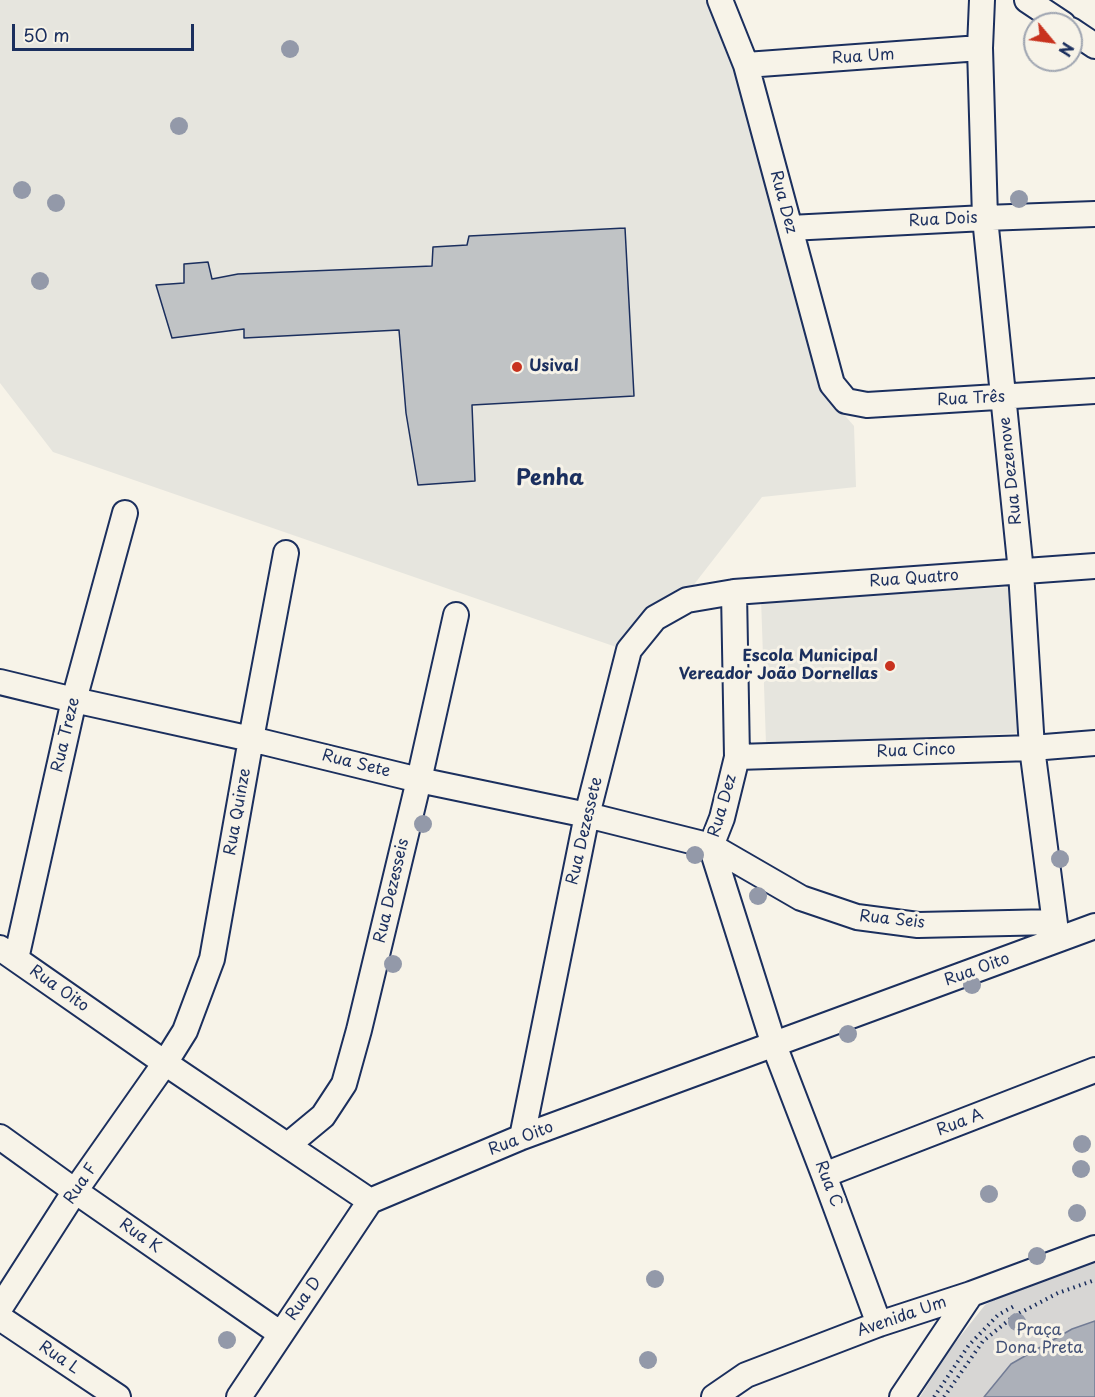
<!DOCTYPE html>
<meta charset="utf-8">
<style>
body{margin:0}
#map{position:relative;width:1095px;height:1397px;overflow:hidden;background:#f7f3e8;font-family:"Playpen Sans",sans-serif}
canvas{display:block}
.north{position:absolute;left:1023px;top:12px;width:60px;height:60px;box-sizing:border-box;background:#f7f3e8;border:2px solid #9fa5b1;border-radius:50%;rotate:119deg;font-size:16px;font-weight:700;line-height:24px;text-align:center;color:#1b2f5e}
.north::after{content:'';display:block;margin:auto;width:21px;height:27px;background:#c8321e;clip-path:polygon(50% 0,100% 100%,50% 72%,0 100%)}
.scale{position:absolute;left:12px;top:24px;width:182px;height:27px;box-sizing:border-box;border:3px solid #1b2f5e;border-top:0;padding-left:8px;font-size:18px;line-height:21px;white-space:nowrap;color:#1b2f5e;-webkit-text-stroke:4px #f7f3e8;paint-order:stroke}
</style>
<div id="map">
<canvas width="1095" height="1397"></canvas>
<div class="north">N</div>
<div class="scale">50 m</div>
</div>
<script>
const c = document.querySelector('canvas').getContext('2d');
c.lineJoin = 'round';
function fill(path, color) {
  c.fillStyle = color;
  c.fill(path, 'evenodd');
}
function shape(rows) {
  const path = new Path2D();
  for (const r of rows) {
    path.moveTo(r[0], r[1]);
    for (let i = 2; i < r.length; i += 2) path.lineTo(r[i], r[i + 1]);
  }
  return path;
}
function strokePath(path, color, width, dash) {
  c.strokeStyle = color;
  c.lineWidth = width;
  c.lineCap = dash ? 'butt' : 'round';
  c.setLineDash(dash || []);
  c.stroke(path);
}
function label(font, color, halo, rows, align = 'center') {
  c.font = font + ' "Playpen Sans",sans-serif';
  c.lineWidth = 6;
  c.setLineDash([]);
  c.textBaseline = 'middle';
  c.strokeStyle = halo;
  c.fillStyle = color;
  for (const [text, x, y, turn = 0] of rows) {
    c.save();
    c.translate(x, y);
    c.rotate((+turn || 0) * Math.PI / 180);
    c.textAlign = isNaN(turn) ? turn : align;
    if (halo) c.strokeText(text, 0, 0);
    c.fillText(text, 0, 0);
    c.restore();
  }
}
fill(shape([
 [0,0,708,0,734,62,834,403,854,426,856,487,762,497,685,596,622,649,53,452,0,383],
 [1014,587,1019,733,766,744,761,598]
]), '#e6e5de');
fill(shape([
 [1095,1259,1095,1397,920,1397,947,1353,985,1305,1015,1288]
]), '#d7d6d4');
const water = shape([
 [1095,1321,1095,1397,984,1397,1011,1364,1072,1329,1095,1321]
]);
fill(water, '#acb0b9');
strokePath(water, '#727c95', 1.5);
const building = shape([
 [625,228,634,396,472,405,475,481,418,485,406,413,399,330,244,338,244,329,172,338,156,285,184,283,184,264,208,262,212,279,238,274,432,266,433,247,467,245,469,236,625,228]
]);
fill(building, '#c0c3c5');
strokePath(building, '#1b2f5e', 1.5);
const minor = shape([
 [720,0,746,65,832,384,846,401,867,405,1095,391],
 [982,0,980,48,985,218,1021,572,1032,748,1057,939],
 [1027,0,1063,24],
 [1071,30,1095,46],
 [746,65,980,48],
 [790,228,985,218,1095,214],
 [734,592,737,757,722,818,711,846,774,1045,824,1175,879,1324],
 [0,682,74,700,251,739,419,780,587,815,711,846,801,898,857,917,918,925,1054,922],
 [737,757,1032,748,1095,743],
 [0,948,165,1063,370,1201,522,1137,1095,926],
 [16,959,74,700,125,513],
 [0,1137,75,1191,281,1334],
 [522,1137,587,815,629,650,655,618,687,600,734,592,1095,566],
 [288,1145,323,1116,344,1084,359,1030,419,780,456,615],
 [824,1175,1095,1070],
 [0,1308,75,1191,165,1063,185,1031,212,959,251,739,286,553],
 [0,1318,118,1397],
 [239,1397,370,1201],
 [714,1397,746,1375,879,1324,971,1294,1095,1248],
 [902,1397,971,1294]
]);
strokePath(minor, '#1b2f5e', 28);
strokePath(shape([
 [934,1397,969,1345,998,1315,1016,1305],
 [944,1397,983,1341,1014,1316,1058,1293,1095,1280]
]), '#1b2f5e', 4, [1.5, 4.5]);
strokePath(minor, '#f7f3e8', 24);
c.fillStyle = '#9399a9';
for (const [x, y] of [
 [290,49],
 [179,126],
 [22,190],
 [1019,199],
 [56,203],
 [40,281],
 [423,824],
 [695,855],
 [1060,859],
 [758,896],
 [393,964],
 [972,985],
 [848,1034],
 [1082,1144],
 [1081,1169],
 [989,1194],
 [1077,1213],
 [1037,1256],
 [655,1279],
 [1017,1322],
 [227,1340],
 [648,1360]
]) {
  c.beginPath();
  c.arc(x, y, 9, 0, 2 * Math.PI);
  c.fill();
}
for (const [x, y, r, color] of [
 [517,367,6,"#c8321e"],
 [890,666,6,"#c8321e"]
]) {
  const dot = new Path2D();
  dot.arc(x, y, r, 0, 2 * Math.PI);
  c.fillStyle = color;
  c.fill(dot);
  strokePath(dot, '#f7f3e8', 2);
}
label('16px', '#1b2f5e', '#f7f3e8', [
 ["Rua Um",863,57,-4],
 ["Rua Dez",783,202,75],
 ["Rua Dois",943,220,-3],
 ["Rua Três",971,399,-3],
 ["Rua Dezenove",1011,471,-96],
 ["Rua Quatro",914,579,-4],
 ["Rua Treze",66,735,-77],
 ["Rua Cinco",916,751,-2],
 ["Rua Sete",356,764,14],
 ["Rua Dez",723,806,-74],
 ["Rua Quinze",238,812,-80],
 ["Rua Dezessete",585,831,-77],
 ["Rua Dezesseis",392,891,-77],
 ["Rua Seis",892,920,6],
 ["Rua Oito",977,970,-20],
 ["Rua Oito",59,989,35],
 ["Rua A",960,1123,-21],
 ["Rua Oito",521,1139,-21],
 ["Rua F",81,1184,-56],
 ["Rua C",828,1184,69],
 ["Rua K",140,1236,35],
 ["Rua D",304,1299,-56],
 ["Avenida Um",902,1317,-19],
 ["Rua L",59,1358,34]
]);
label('bold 16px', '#1b2f5e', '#f7f3e8', [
 ["Usival",529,367],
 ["Escola Municipal",878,657,"right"],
 ["Vereador João Dornellas",878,675,"right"]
], 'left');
label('16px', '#415076', '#f7f3e8', [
 ["Praça",1039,1331],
 ["Dona Preta",1039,1349]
]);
label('bold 22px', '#1b2f5e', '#f7f3e8', [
 ["Penha",550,479]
]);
</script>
